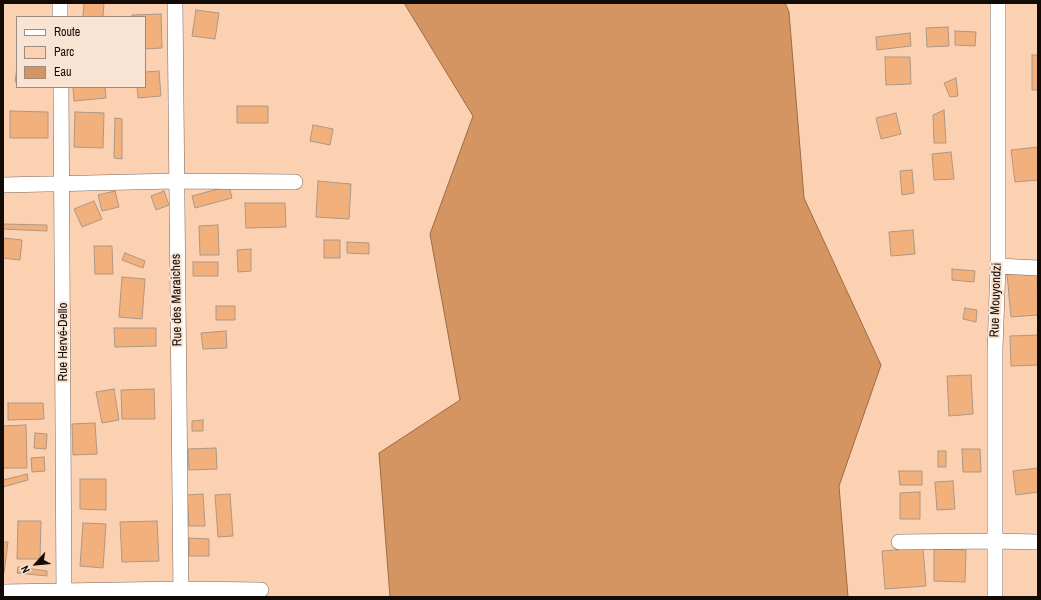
<!DOCTYPE html>
<meta charset="utf-8">
<style>
body{margin:0}
#map{position:relative;width:1041px;height:600px;overflow:hidden;background:#f9e3d2;font-family:"Archivo Narrow",sans-serif}
canvas{display:block}
.frame{position:absolute;inset:0;border:4px solid #120b06;pointer-events:none}
.legend{position:absolute;left:16px;top:16px;width:130px;height:72px;box-sizing:border-box;background:#f9e3d2;border:1px solid #9d8d80;margin:0;padding:5px 7px;list-style:none;font-size:12px;color:#120b06}
.legend li{display:flex;align-items:center;gap:8px;height:20px}
.legend b{width:20px;border:1px solid #9d8d80}
.north{position:absolute;left:16px;top:544px;width:40px;height:40px;-webkit-text-stroke:3px #f9e3d2;paint-order:stroke;rotate:243deg;font-size:11px;font-weight:700;line-height:16px;text-align:center;color:#120b06}
.north::after{content:'';display:block;margin:auto;width:14px;height:18px;background:#120b06;clip-path:polygon(50% 0,100% 100%,50% 72%,0 100%)}
</style>
<div id="map">
<canvas width="1041" height="600"></canvas>
<div class="frame"></div>
<ul class="legend">
<li><b style="height:5px;background:#fff"></b>Route</li>
<li><b style="height:11px;background:#fcd1b1"></b>Parc</li>
<li><b style="height:11px;background:#d59562"></b>Eau</li>
</ul>
<div class="north">N</div>
</div>
<script>
const c = document.querySelector('canvas').getContext('2d');
c.lineJoin = 'round';
function fill(path, color) {
  c.fillStyle = color;
  c.fill(path, 'evenodd');
}
function shape(rows) {
  const path = new Path2D();
  for (const r of rows) {
    path.moveTo(r[0], r[1]);
    for (let i = 2; i < r.length; i += 2) path.lineTo(r[i], r[i + 1]);
  }
  return path;
}
function strokePath(path, color, width, dash) {
  c.strokeStyle = color;
  c.lineWidth = width;
  c.lineCap = dash ? 'butt' : 'round';
  c.setLineDash(dash || []);
  c.stroke(path);
}
function label(font, color, halo, rows, align = 'center') {
  c.font = font + ' "Archivo Narrow",sans-serif';
  c.lineWidth = 4;
  c.setLineDash([]);
  c.textBaseline = 'middle';
  c.strokeStyle = halo;
  c.fillStyle = color;
  for (const [text, x, y, turn = 0] of rows) {
    c.save();
    c.translate(x, y);
    c.rotate((+turn || 0) * Math.PI / 180);
    c.textAlign = isNaN(turn) ? turn : align;
    if (halo) c.strokeText(text, 0, 0);
    c.fillText(text, 0, 0);
    c.restore();
  }
}
fill(shape([
 [3,3,1038,3,1038,597,3,597],
 [17,17,145,17,145,87,17,87]
]), '#fcd1b1');
const water = shape([
 [404,3,785,3,789,12,804,198,881,365,839,486,848,597,390,597,379,453,460,400,430,234,473,116,404,3]
]);
fill(water, '#d59562');
strokePath(water, '#9a6c46', 1);
const building = shape([
 [84,3,104,3,103,17,83,17,84,3],
 [196,10,219,13,215,39,192,36,196,10],
 [161,14,162,48,145,49,145,17,132,17,132,15,161,14],
 [948,27,949,46,927,47,926,28,948,27],
 [955,31,976,32,975,46,955,45,955,31],
 [910,33,911,46,877,50,876,37,910,33],
 [1032,55,1038,55,1038,90,1032,90,1032,55],
 [885,57,910,57,911,84,886,85,885,57],
 [17,67,17,82,15,82,17,67],
 [159,71,161,96,138,98,137,87,145,87,145,72,159,71],
 [956,78,958,96,950,97,944,83,956,78],
 [73,87,105,87,106,98,74,101,73,87],
 [237,106,268,106,268,123,237,123,237,106],
 [944,110,946,143,934,143,933,115,944,110],
 [10,111,48,112,48,138,10,138,10,111],
 [75,112,104,113,103,148,74,147,75,112],
 [896,113,901,134,881,139,876,118,896,113],
 [115,118,122,119,122,159,114,158,115,118],
 [313,125,333,129,330,145,310,141,313,125],
 [1038,147,1038,180,1015,182,1011,150,1038,147],
 [951,152,954,179,934,180,932,154,951,152],
 [912,170,914,193,902,195,900,171,912,170],
 [318,181,351,184,349,219,316,217,318,181],
 [229,186,232,198,195,208,192,196,229,186],
 [115,191,119,207,102,211,98,195,115,191],
 [164,191,169,205,156,210,151,196,164,191],
 [94,201,102,219,82,227,74,209,94,201],
 [245,203,285,203,286,227,246,228,245,203],
 [3,224,47,225,47,231,3,229,3,224],
 [218,225,219,255,200,255,199,226,218,225],
 [913,230,915,254,891,256,889,232,913,230],
 [3,238,22,240,20,260,3,258,3,238],
 [324,240,340,240,340,258,324,258,324,240],
 [347,242,369,243,369,254,347,253,347,242],
 [94,246,112,246,113,274,95,274,94,246],
 [251,249,251,271,238,272,237,250,251,249],
 [125,253,145,261,143,268,122,260,125,253],
 [193,262,218,262,218,276,193,276,193,262],
 [952,269,975,271,974,282,952,280,952,269],
 [1037,272,1038,315,1011,317,1007,274,1037,272],
 [122,277,145,279,142,319,119,317,122,277],
 [216,306,235,306,235,320,216,320,216,306],
 [965,308,977,310,976,322,963,319,965,308],
 [114,328,156,328,156,346,115,347,114,328],
 [226,331,227,348,203,349,201,333,226,331],
 [1038,335,1038,365,1011,366,1010,336,1038,335],
 [971,375,973,414,949,416,947,376,971,375],
 [114,389,119,420,102,423,96,392,114,389],
 [154,389,155,419,122,419,121,390,154,389],
 [8,403,43,403,44,419,8,420,8,403],
 [203,420,203,431,192,431,192,421,203,420],
 [95,423,97,454,73,455,72,424,95,423],
 [26,425,27,468,3,468,3,426,26,425],
 [35,433,47,434,46,449,34,448,35,433],
 [216,448,217,469,189,470,188,449,216,448],
 [962,449,980,449,981,472,963,472,962,449],
 [938,451,946,451,946,467,938,467,938,451],
 [44,457,45,471,32,472,31,458,44,457],
 [1038,468,1038,492,1016,495,1013,471,1038,468],
 [899,471,922,471,922,485,900,485,899,471],
 [27,474,28,480,3,487,3,480,27,474],
 [80,479,106,479,106,510,80,509,80,479],
 [953,481,955,509,937,510,935,482,953,481],
 [920,492,920,519,900,519,900,493,920,492],
 [203,494,205,526,189,526,187,495,203,494],
 [230,494,233,536,218,537,215,495,230,494],
 [18,521,41,521,40,559,17,559,18,521],
 [157,521,159,561,122,562,120,522,157,521],
 [83,523,106,524,103,568,80,566,83,523],
 [189,538,209,539,209,556,189,556,189,538],
 [3,542,8,542,4,573,3,573,3,542],
 [923,548,926,586,885,589,882,551,923,548],
 [934,549,966,550,965,582,934,581,934,549],
 [18,567,47,571,47,576,17,573,18,567]
]);
fill(building, '#f2b07c');
strokePath(building, '#ac9888', 1);
const street = shape([
 [60,3,60,17],
 [175,3,181,597],
 [61,87,64,597],
 [3,185,175,181,295,182],
 [998,266,1038,268],
 [899,542,994,541,1038,542],
 [3,592,181,589,261,590],
 [995,597,995,349,998,266,998,3]
]);
strokePath(street, '#7a6658', 16);
strokePath(street, '#fff', 15);
label('13px', '#120b06', '#f9e3d2', [
 ["Rue des Maraiches",177,300,-91],
 ["Rue Mouyondzi",996,300,-88],
 ["Rue Hervé-Dello",64,342,-90]
]);
</script>
